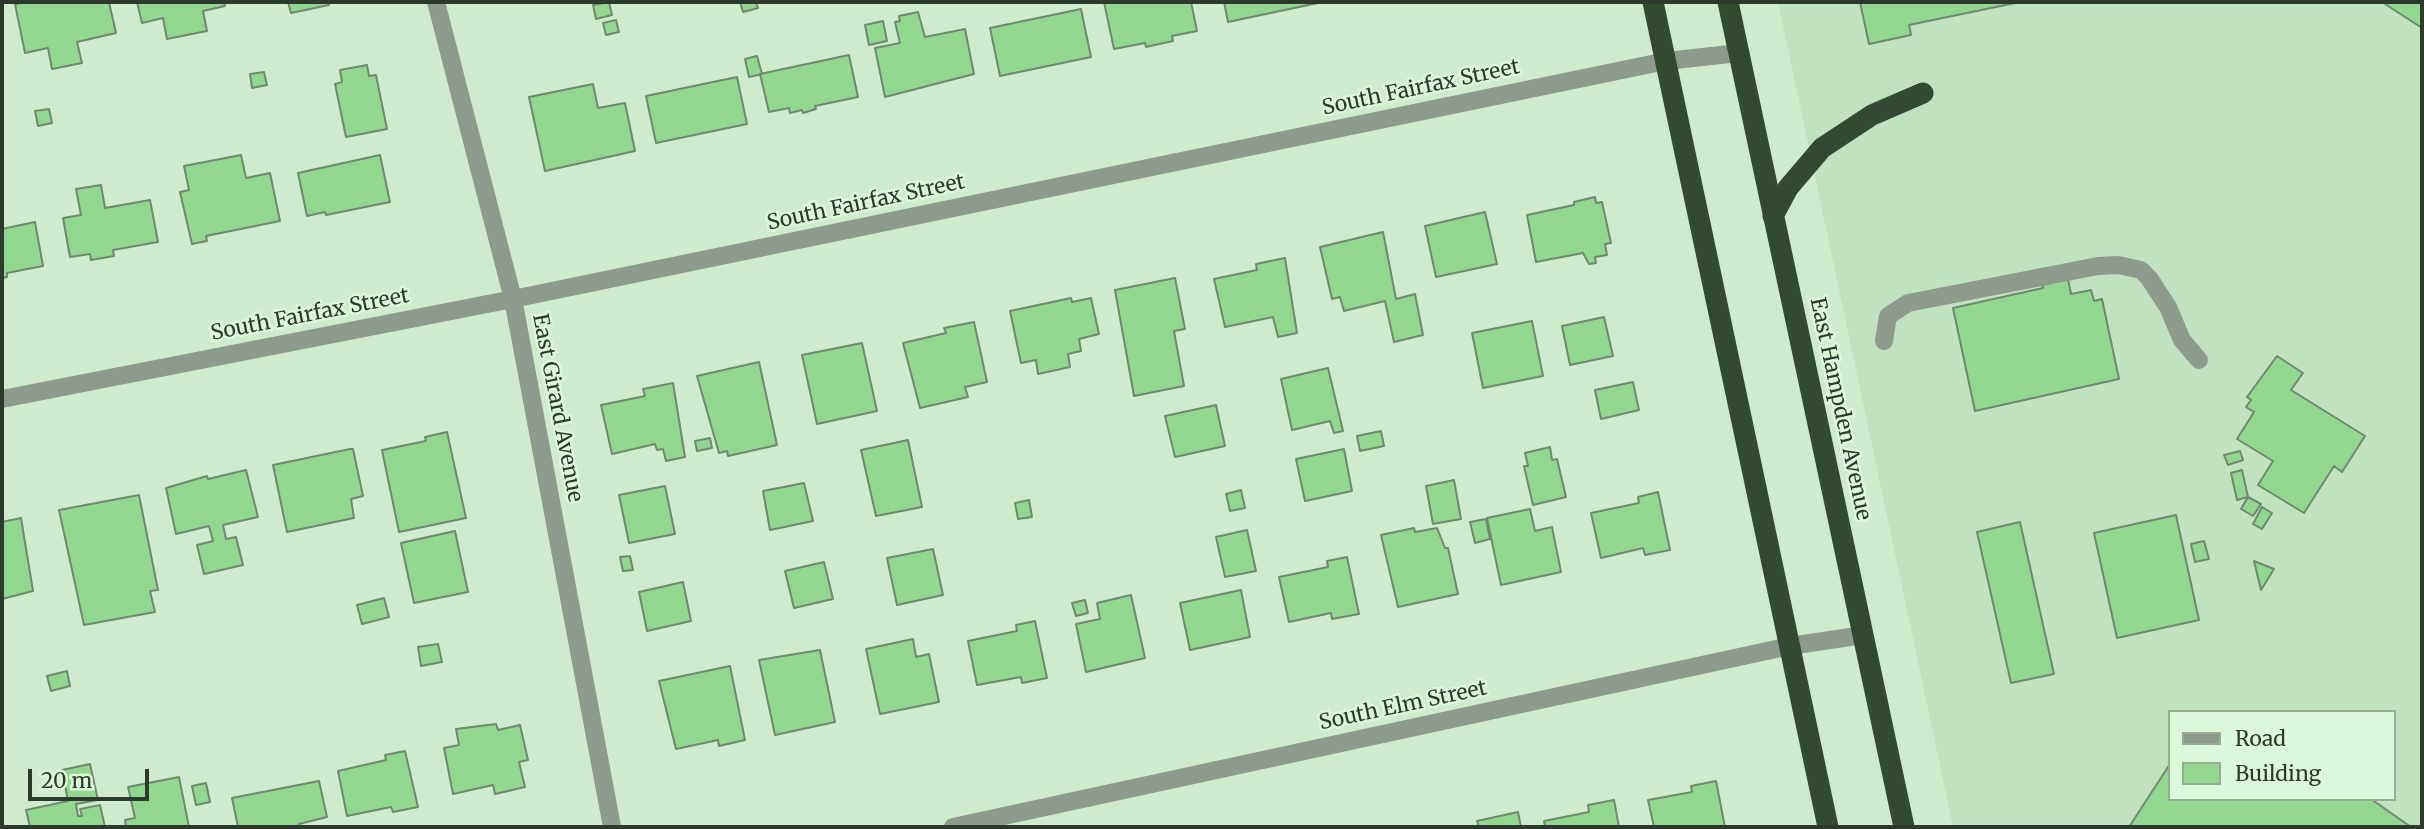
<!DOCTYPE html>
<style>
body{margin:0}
#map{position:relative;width:2424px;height:829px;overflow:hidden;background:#cfebcd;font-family:Merriweather,serif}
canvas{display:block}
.frame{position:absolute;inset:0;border:4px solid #2e392d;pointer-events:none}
.legend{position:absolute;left:2168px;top:710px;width:228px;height:91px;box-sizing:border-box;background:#dcf8da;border:2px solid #96ac95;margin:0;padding:9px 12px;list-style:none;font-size:21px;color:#2e392d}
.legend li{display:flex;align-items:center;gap:14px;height:35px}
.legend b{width:35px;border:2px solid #96ac95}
.scale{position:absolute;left:28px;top:769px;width:121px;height:32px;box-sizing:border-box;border:4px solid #2e392d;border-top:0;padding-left:9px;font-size:21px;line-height:24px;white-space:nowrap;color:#2e392d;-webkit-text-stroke:5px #dcf8da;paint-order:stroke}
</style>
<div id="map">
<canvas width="2424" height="829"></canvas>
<div class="frame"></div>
<ul class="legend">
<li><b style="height:9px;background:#8f9a8e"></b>Road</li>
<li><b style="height:19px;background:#92d790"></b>Building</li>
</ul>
<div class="scale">20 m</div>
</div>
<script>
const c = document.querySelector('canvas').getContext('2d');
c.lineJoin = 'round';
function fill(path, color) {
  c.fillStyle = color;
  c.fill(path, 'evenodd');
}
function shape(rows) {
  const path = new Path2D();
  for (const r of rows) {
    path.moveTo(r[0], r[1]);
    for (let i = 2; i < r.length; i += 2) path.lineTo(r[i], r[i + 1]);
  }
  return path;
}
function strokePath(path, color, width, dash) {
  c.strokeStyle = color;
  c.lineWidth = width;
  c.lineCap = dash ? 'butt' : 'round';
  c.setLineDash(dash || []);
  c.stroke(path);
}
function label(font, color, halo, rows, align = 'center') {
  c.font = font + ' Merriweather,serif';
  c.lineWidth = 5;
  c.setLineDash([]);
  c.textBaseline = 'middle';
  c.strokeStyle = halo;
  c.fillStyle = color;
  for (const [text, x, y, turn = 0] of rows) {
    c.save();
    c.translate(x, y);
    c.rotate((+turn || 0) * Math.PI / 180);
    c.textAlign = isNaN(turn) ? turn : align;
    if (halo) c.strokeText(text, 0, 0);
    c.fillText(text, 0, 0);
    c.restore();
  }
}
fill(shape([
 [1778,2,2422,2,2422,827,1953,827],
 [2170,712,2394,712,2394,799,2170,799]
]), '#c0e2bf');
const building = shape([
 [28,2,109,2,116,33,77,42,82,63,52,69,48,48,25,53,15,4,28,2],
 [137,2,224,2,225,6,203,11,207,31,167,39,163,18,142,23,137,2],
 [288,2,328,2,329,5,291,13,288,2],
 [609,2,612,15,596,19,593,5,609,2],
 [740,2,756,2,758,8,743,12,740,2],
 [1104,2,1191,2,1197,31,1172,36,1173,41,1146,47,1145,43,1114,49,1104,2],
 [1224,2,1318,2,1318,3,1228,22,1224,2],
 [1860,2,2020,2,1909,25,1911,35,1869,44,1860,2],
 [2382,2,2422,2,2422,28,2382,2],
 [1081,9,1091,57,1000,76,990,28,1081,9],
 [918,12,925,37,965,29,974,74,885,97,875,48,900,43,895,22,900,21,899,16,918,12],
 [616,20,619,32,606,35,603,23,616,20],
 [883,21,887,41,869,45,865,25,883,21],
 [849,55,858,97,815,106,816,109,803,113,802,110,790,113,789,108,769,112,760,74,849,55],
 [757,56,762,74,749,77,745,59,757,56],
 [367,65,369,76,376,75,387,129,346,137,335,84,342,82,340,70,367,65],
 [264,72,267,85,252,88,250,74,264,72],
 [737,77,747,124,656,143,646,96,737,77],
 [593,84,598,108,625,103,635,151,545,171,529,97,593,84],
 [49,109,52,123,38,126,35,111,49,109],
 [241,155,246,178,270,173,280,221,206,236,207,241,192,244,180,192,189,190,184,166,241,155],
 [380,155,390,202,326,215,325,212,307,216,298,173,380,155],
 [101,185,105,208,150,200,158,242,113,250,114,256,91,260,90,254,70,257,63,218,81,215,76,189,101,185],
 [1595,197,1596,203,1602,202,1611,243,1605,244,1607,255,1595,257,1596,263,1589,264,1583,253,1536,262,1527,215,1574,205,1574,202,1595,197],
 [1485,212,1497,264,1436,277,1425,226,1485,212],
 [35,222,43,266,7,273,7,277,2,278,2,229,35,222],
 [1383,232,1396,299,1415,294,1423,335,1394,342,1385,301,1344,311,1340,297,1332,299,1320,247,1383,232],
 [1285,258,1297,333,1278,337,1273,317,1225,327,1214,279,1257,270,1256,264,1285,258],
 [1175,278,1185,329,1174,331,1184,386,1134,396,1115,290,1175,278],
 [2068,279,2071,294,2091,290,2094,301,2102,299,2119,379,1975,411,1953,308,2043,288,2042,285,2068,279],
 [1071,298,1072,302,1091,298,1099,334,1079,339,1081,351,1068,354,1070,367,1038,374,1036,360,1021,363,1010,311,1071,298],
 [1604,317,1613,356,1570,365,1562,326,1604,317],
 [1532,321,1543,376,1483,388,1472,333,1532,321],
 [974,322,987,382,965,387,968,397,920,408,903,343,946,333,944,328,974,322],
 [862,343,877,411,817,424,802,355,862,343],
 [2277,356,2303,373,2291,390,2365,436,2342,472,2334,466,2304,513,2258,485,2273,461,2237,439,2254,412,2246,407,2251,400,2247,397,2277,356],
 [759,362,777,445,728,456,727,451,719,453,697,376,759,362],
 [1328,368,1343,431,1334,433,1330,421,1292,430,1281,379,1328,368],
 [1633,382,1639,410,1601,419,1595,390,1633,382],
 [673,383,685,457,666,461,663,449,657,450,655,444,612,454,601,405,645,396,643,389,673,383],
 [1216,405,1225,446,1175,457,1165,416,1216,405],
 [1381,431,1384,446,1360,451,1357,436,1381,431],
 [447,432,466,518,399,532,382,450,426,441,425,437,447,432],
 [710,438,712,448,697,451,695,441,710,438],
 [908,440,922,507,876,516,861,450,908,440],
 [1550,447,1552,460,1557,459,1566,497,1533,505,1524,466,1528,466,1525,453,1550,447],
 [350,449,353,449,363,496,351,499,354,518,287,532,273,465,350,449],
 [1344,449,1352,491,1305,501,1296,459,1344,449],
 [2240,451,2243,460,2228,465,2224,455,2240,451],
 [246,470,258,517,223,525,226,539,236,537,243,565,204,574,197,545,213,541,209,526,176,534,166,488,207,476,208,479,246,470],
 [2242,470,2248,497,2237,500,2231,473,2242,470],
 [1454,480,1461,519,1433,524,1426,486,1454,480],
 [804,483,813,521,770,530,763,491,804,483],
 [665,486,675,534,629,543,619,495,665,486],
 [1241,490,1245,508,1230,511,1226,494,1241,490],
 [1658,492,1670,550,1645,555,1643,548,1601,558,1591,513,1639,503,1638,497,1658,492],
 [139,495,158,590,150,591,155,612,84,625,59,510,139,495],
 [2248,497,2261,504,2253,516,2241,509,2248,497],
 [1029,500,1032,517,1018,519,1015,503,1029,500],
 [2262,507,2272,513,2262,529,2253,524,2262,507],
 [1530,509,1535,531,1552,527,1561,572,1501,585,1487,518,1530,509],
 [2176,515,2199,620,2117,638,2094,533,2176,515],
 [21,518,33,591,2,599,2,522,21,518],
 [1486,519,1490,539,1475,543,1470,522,1486,519],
 [2020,522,2054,674,2011,683,1977,532,2020,522],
 [1414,528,1415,532,1437,528,1445,548,1448,548,1458,594,1398,607,1381,535,1414,528],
 [1247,530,1256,571,1225,577,1216,537,1247,530],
 [455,531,468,592,414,603,401,543,455,531],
 [2204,541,2209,559,2195,562,2191,544,2204,541],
 [933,549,943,595,897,605,887,558,933,549],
 [630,556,633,570,623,571,620,557,630,556],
 [1347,557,1359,614,1332,619,1331,613,1289,622,1279,577,1328,567,1327,561,1347,557],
 [2254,561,2274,569,2261,590,2254,561],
 [824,562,833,599,794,608,785,571,824,562],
 [683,582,691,621,647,631,639,592,683,582],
 [1241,590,1250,637,1190,650,1180,603,1241,590],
 [1131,595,1145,658,1086,672,1076,624,1100,619,1097,603,1131,595],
 [384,598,389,617,362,624,357,605,384,598],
 [1085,600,1088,613,1076,616,1072,603,1085,600],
 [1035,621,1047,678,1022,683,1021,677,977,685,968,641,1017,631,1016,625,1035,621],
 [913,639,916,657,929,654,939,702,880,714,866,649,913,639],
 [438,644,442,662,421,666,418,647,438,644],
 [820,650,835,722,775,735,759,660,820,650],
 [730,666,745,740,719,746,718,740,676,749,659,681,730,666],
 [67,671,70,686,51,691,47,676,67,671],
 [496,724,498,730,520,725,528,760,519,762,525,787,495,794,493,785,453,794,444,748,459,745,456,729,496,724],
 [405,751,418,807,393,812,391,807,347,816,338,771,386,760,385,755,405,751],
 [90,764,98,800,76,804,78,816,82,816,80,809,100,805,105,827,30,827,26,810,68,801,62,770,90,764],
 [2170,764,2170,799,2371,799,2411,827,2129,827,2170,764],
 [179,777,189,827,126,827,125,820,135,818,128,787,179,777],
 [319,781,327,817,299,824,300,827,238,827,232,798,319,781],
 [1716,781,1725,827,1654,827,1648,800,1692,792,1691,786,1716,781],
 [206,783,210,802,196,805,192,786,206,783],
 [1614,800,1619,827,1545,827,1544,821,1589,812,1588,805,1614,800],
 [1518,812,1521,827,1479,827,1477,821,1518,812]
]);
fill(building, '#92d790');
strokePath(building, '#6f896e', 2);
strokePath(shape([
 [436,2,513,299,612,827],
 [1884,341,1888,316,1908,303,2098,266,2118,265,2141,270,2149,278,2168,307,2182,340,2199,360],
 [2,399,513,299,1666,61,1739,53],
 [953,827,1790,646,1863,635]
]), '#8f9a8e', 18);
strokePath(shape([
 [1653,2,1828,827],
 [1728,2,1904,827],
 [1773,216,1788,188,1822,148,1872,115,1923,93]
]), '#334a32', 21);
label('21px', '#2e392d', '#dcf8da', [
 ["South Fairfax Street",1421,88,-12],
 ["South Fairfax Street",866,203,-12],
 ["South Fairfax Street",310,315,-11],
 ["East Girard Avenue",557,408,79],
 ["East Hampden Avenue",1840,409,78],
 ["South Elm Street",1403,706,-12]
]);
</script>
